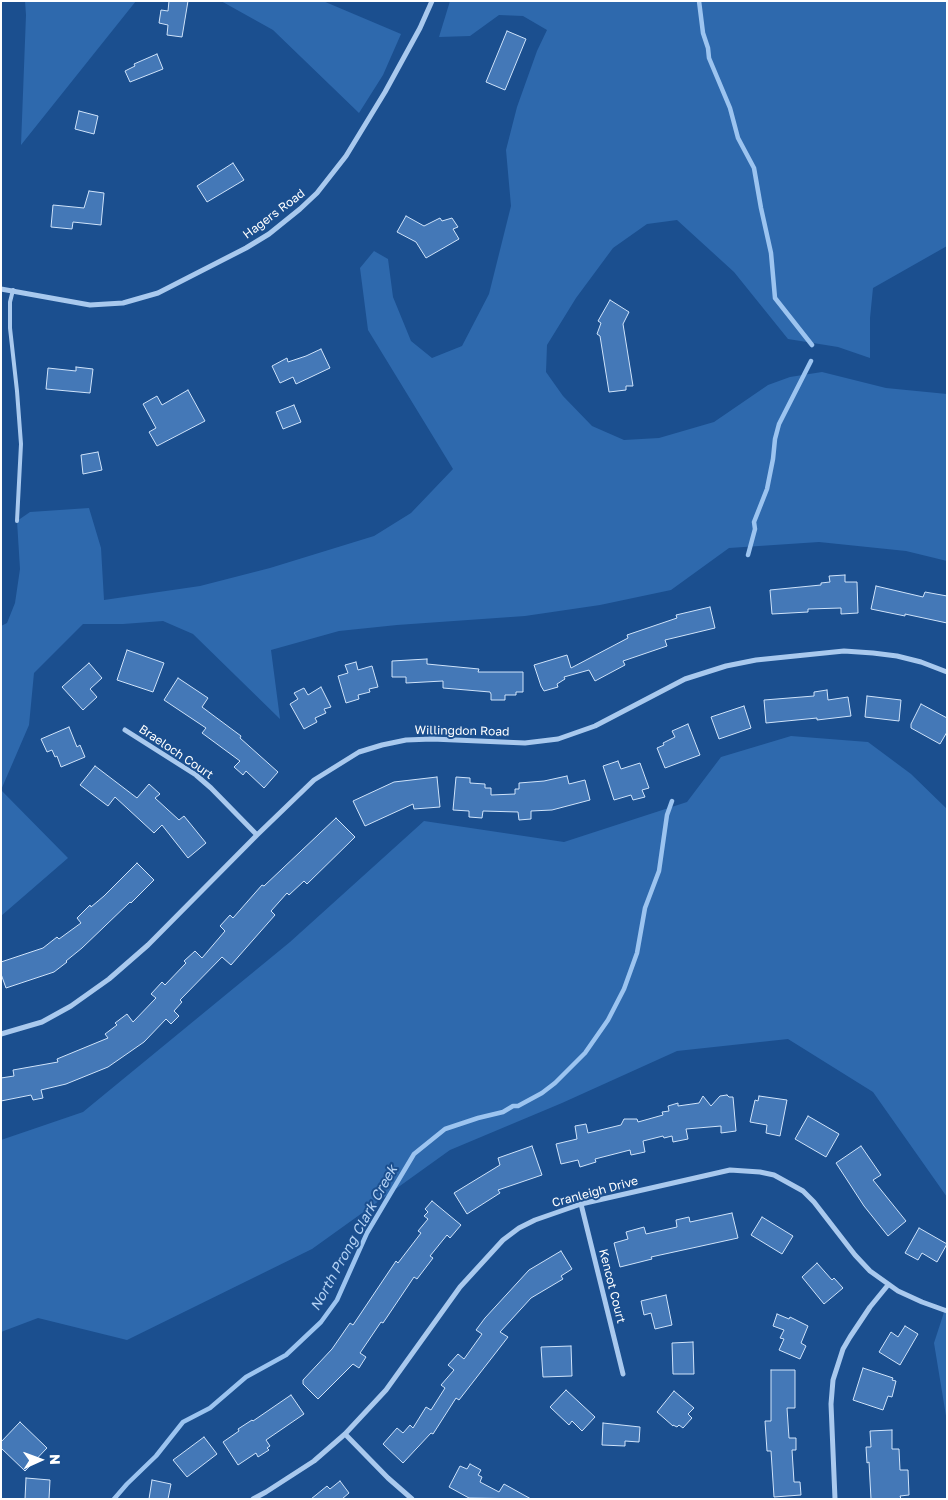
<!DOCTYPE html>
<style>
body{margin:0}
#map{position:relative;width:948px;height:1500px;overflow:hidden;background:#1b4f8f;font-family:"Golos Text",sans-serif}
canvas{display:block}
.frame{position:absolute;inset:0;border:2px solid #fff;pointer-events:none}
.north{position:absolute;left:15px;top:1435px;width:50px;height:50px;-webkit-text-stroke:4px #1b4f8f;paint-order:stroke;rotate:88deg;font-size:14px;font-weight:700;line-height:20px;text-align:center;color:#fff}
.north::after{content:'';display:block;margin:auto;width:18px;height:22px;background:#fff;clip-path:polygon(50% 0,100% 100%,50% 72%,0 100%)}
</style>
<div id="map">
<canvas width="948" height="1500"></canvas>
<div class="frame"></div>
<div class="north">N</div>
</div>
<script>
const c = document.querySelector('canvas').getContext('2d');
c.lineJoin = 'round';
function fill(path, color) {
  c.fillStyle = color;
  c.fill(path, 'evenodd');
}
function shape(rows) {
  const path = new Path2D();
  for (const r of rows) {
    path.moveTo(r[0], r[1]);
    for (let i = 2; i < r.length; i += 2) path.lineTo(r[i], r[i + 1]);
  }
  return path;
}
function strokePath(path, color, width, dash) {
  c.strokeStyle = color;
  c.lineWidth = width;
  c.lineCap = dash ? 'butt' : 'round';
  c.setLineDash(dash || []);
  c.stroke(path);
}
function label(font, color, halo, rows, align = 'center') {
  c.font = font + ' "Golos Text",sans-serif';
  c.lineWidth = 4;
  c.setLineDash([]);
  c.textBaseline = 'middle';
  c.strokeStyle = halo;
  c.fillStyle = color;
  for (const [text, x, y, turn = 0] of rows) {
    c.save();
    c.translate(x, y);
    c.rotate((+turn || 0) * Math.PI / 180);
    c.textAlign = isNaN(turn) ? turn : align;
    if (halo) c.strokeText(text, 0, 0);
    c.fillText(text, 0, 0);
    c.restore();
  }
}
fill(shape([
 [25,1,136,1,21,145,26,15],
 [221,1,323,1,401,34,383,75,359,113,273,30],
 [450,1,947,1,947,246,873,288,870,318,870,358,838,347,788,339,734,272,677,220,647,224,613,248,576,298,547,345,546,372,563,396,592,426,624,440,659,438,714,422,768,385,790,377,822,372,886,388,947,394,947,561,906,551,819,542,729,548,671,590,600,605,525,616,397,625,339,631,271,650,280,719,193,634,163,621,123,624,83,624,34,673,29,725,1,790,68,858,1,916,1,626,7,623,15,603,20,569,17,521,30,512,89,508,101,548,104,600,200,586,270,568,374,536,411,513,453,469,368,330,360,268,374,251,388,259,393,297,411,341,432,358,462,346,489,294,511,206,506,150,517,107,537,51,547,30,523,16,499,15,470,36,439,37],
 [791,736,868,742,911,774,947,809,947,1197,873,1092,788,1039,677,1051,562,1103,450,1150,312,1249,127,1340,38,1318,1,1332,1,1140,83,1112,290,942,424,821,564,842,687,802,721,757],
 [947,1303,947,1422,934,1343]
]), '#2e69ad');
strokePath(shape([
 [699,1,703,33,708,48,709,58,730,108,738,138,754,168,761,208,771,253,775,298,812,345],
 [748,555,755,529,754,522,767,489,773,459,775,439,779,424,811,361],
 [114,1499,127,1484,156,1456,183,1422,210,1408,246,1377,286,1355,321,1322,337,1300,367,1233,414,1154,445,1129,478,1118,503,1112,513,1106,518,1106,542,1093,555,1083,585,1053,608,1020,624,989,637,953,645,908,659,871,667,815,672,801]
]), '#9cc4f0', 4.5);
const building = shape([
 [169,1,188,1,182,37,167,35,168,25,159,23,161,10,168,11,169,1],
 [507,31,526,39,505,90,486,82,507,31],
 [157,54,163,69,130,82,125,71,135,66,134,64,157,54],
 [79,111,98,116,94,134,75,129,79,111],
 [233,163,244,180,207,202,197,186,233,163],
 [89,191,104,193,101,225,73,222,72,229,51,227,53,205,84,208,89,191],
 [406,216,424,226,440,218,442,221,452,218,458,227,453,229,459,239,426,258,416,242,397,232,406,216],
 [610,300,629,312,623,324,633,386,626,386,626,390,609,392,600,336,597,334,601,323,598,321,610,300],
 [321,349,330,368,296,384,293,377,280,383,272,366,287,358,288,362,306,356,321,349],
 [76,367,93,369,90,393,46,389,48,368,76,371,76,367],
 [188,390,205,421,157,446,149,432,156,428,143,404,157,396,162,405,188,390],
 [294,405,301,422,283,429,276,412,294,405],
 [98,452,102,470,83,474,81,455,98,452],
 [845,575,845,582,857,582,858,613,841,614,841,608,808,609,808,612,772,614,770,590,821,585,821,583,830,582,829,576,845,575],
 [876,586,923,597,925,592,947,596,947,623,905,614,905,616,871,609,876,586],
 [710,607,715,628,665,640,667,646,623,661,625,665,595,681,589,670,564,677,565,679,557,684,558,687,544,691,541,686,534,665,567,655,571,668,628,638,627,635,677,618,676,615,710,607],
 [127,650,164,663,153,692,117,680,127,650],
 [427,659,427,664,479,669,478,672,523,672,523,692,516,692,516,695,505,695,505,700,491,700,491,694,490,692,443,688,443,681,406,683,406,677,392,677,392,661,427,659],
 [356,662,358,670,372,666,378,687,369,689,370,692,358,695,359,699,346,703,338,676,348,673,345,665,356,662],
 [89,663,102,678,90,689,97,697,83,710,62,687,89,663],
 [178,678,208,698,202,707,241,736,240,738,278,772,264,788,246,771,243,775,234,767,240,761,202,733,206,728,164,700,178,678],
 [321,687,331,707,324,709,326,713,315,718,317,722,304,729,290,704,298,699,294,693,304,688,308,695,321,687],
 [827,690,828,700,848,697,851,716,817,720,817,718,766,723,764,700,814,696,814,692,827,690],
 [867,696,901,700,899,721,865,717,867,696],
 [921,704,947,718,947,732,940,744,911,728,911,724,921,704],
 [744,706,751,728,719,739,711,717,744,706],
 [688,724,700,755,665,768,657,748,664,745,663,743,675,737,672,731,688,724],
 [69,727,77,747,80,745,85,757,61,767,57,756,55,757,52,750,47,752,41,739,69,727],
 [618,761,621,769,640,763,649,788,642,790,645,797,633,800,631,795,614,800,603,766,618,761],
 [95,766,137,798,149,784,160,794,155,798,179,820,184,816,206,843,188,858,162,825,154,833,115,797,108,806,80,785,95,766],
 [567,776,569,784,585,780,590,800,552,810,531,811,531,819,519,820,518,812,483,811,482,818,469,817,469,811,453,810,456,777,470,778,470,783,485,784,485,788,491,788,491,795,515,794,515,789,519,789,519,783,544,781,567,776],
 [437,777,440,807,414,809,413,804,365,826,353,801,394,782,437,777],
 [336,818,355,837,307,884,304,881,289,895,287,893,271,911,275,915,231,965,222,957,180,1000,182,1002,174,1011,179,1016,171,1024,166,1019,144,1042,108,1067,66,1084,41,1090,43,1098,33,1100,31,1095,1,1101,1,1078,14,1076,13,1070,58,1062,57,1059,108,1038,105,1034,117,1025,115,1023,127,1014,133,1022,156,998,151,994,162,982,165,985,186,963,184,961,195,951,202,958,225,931,220,926,230,915,233,918,262,885,264,886,336,818],
 [137,863,154,880,131,903,130,902,82,948,66,961,67,962,54,972,6,988,1,974,1,962,43,948,57,937,59,939,81,923,77,918,90,905,91,907,104,896,137,863],
 [727,1095,729,1097,733,1097,736,1131,721,1133,721,1126,686,1129,688,1139,673,1142,672,1136,664,1138,663,1136,643,1141,645,1152,631,1155,630,1150,595,1159,596,1162,580,1167,578,1160,561,1164,556,1144,577,1139,575,1126,586,1124,588,1133,621,1125,624,1119,637,1119,638,1122,663,1115,662,1112,669,1111,668,1106,678,1103,678,1106,699,1103,703,1096,711,1106,720,1096,727,1095],
 [759,1096,787,1100,780,1136,766,1133,767,1125,750,1122,755,1100,758,1101,759,1096],
 [808,1116,839,1134,826,1157,795,1139,808,1116],
 [532,1146,542,1175,498,1190,500,1193,467,1214,454,1193,500,1165,498,1158,532,1146],
 [861,1146,881,1175,873,1180,906,1221,888,1236,864,1206,836,1163,861,1146],
 [432,1201,461,1225,450,1238,447,1235,430,1256,433,1258,417,1279,414,1277,383,1323,381,1322,360,1353,366,1357,359,1368,353,1364,318,1399,303,1384,303,1380,332,1349,350,1323,353,1325,396,1261,398,1263,421,1233,418,1231,428,1219,424,1216,428,1212,425,1209,432,1201],
 [732,1213,738,1238,651,1257,652,1259,620,1267,614,1243,628,1239,626,1232,644,1227,646,1234,677,1227,676,1220,689,1217,690,1222,732,1213],
 [762,1217,793,1236,782,1254,751,1235,762,1217],
 [919,1228,947,1244,937,1262,922,1253,918,1260,905,1253,919,1228],
 [561,1251,572,1269,561,1276,563,1279,531,1298,500,1332,508,1337,459,1400,456,1398,433,1434,431,1433,403,1463,383,1444,397,1428,403,1433,410,1425,413,1428,426,1407,431,1410,445,1388,441,1385,454,1370,448,1365,458,1354,464,1359,482,1334,476,1330,485,1318,529,1270,561,1251],
 [817,1263,832,1280,834,1278,843,1288,824,1304,802,1277,817,1263],
 [666,1295,672,1325,655,1329,651,1313,644,1315,641,1301,666,1295],
 [777,1314,789,1319,790,1317,808,1326,801,1343,806,1346,800,1359,779,1350,784,1339,780,1338,784,1330,773,1326,777,1314],
 [905,1326,918,1334,900,1365,879,1352,891,1332,898,1337,905,1326],
 [693,1342,694,1374,673,1374,672,1343,693,1342],
 [571,1346,572,1376,543,1377,541,1347,571,1346],
 [863,1368,893,1378,892,1380,896,1381,892,1397,888,1396,883,1410,853,1400,863,1368],
 [771,1370,795,1370,795,1408,787,1408,789,1438,796,1438,796,1450,792,1450,794,1482,800,1482,801,1495,774,1497,771,1451,767,1451,765,1421,771,1421,771,1370],
 [566,1390,595,1417,582,1431,572,1421,569,1425,550,1407,566,1390],
 [674,1391,694,1408,688,1414,692,1418,683,1428,679,1425,677,1427,673,1425,673,1426,657,1412,674,1391],
 [291,1395,304,1414,266,1440,270,1446,267,1448,269,1450,258,1457,256,1453,238,1465,223,1442,239,1431,238,1429,252,1420,253,1421,291,1395],
 [20,1422,47,1448,25,1471,1,1448,1,1442,20,1422],
 [603,1423,640,1427,639,1442,625,1441,625,1446,602,1445,603,1423],
 [892,1430,892,1449,899,1449,900,1470,908,1470,909,1495,900,1496,901,1499,871,1499,869,1462,867,1463,866,1447,871,1447,870,1431,892,1430],
 [204,1437,217,1454,187,1477,173,1460,204,1437],
 [470,1464,481,1470,478,1475,482,1477,480,1482,499,1492,504,1484,531,1499,469,1498,449,1487,460,1466,467,1469,470,1464],
 [26,1478,50,1480,49,1499,25,1499,26,1478],
 [152,1480,171,1484,168,1499,149,1499,152,1480],
 [340,1481,349,1493,342,1499,311,1499,327,1486,330,1489,340,1481]
]);
fill(building, '#4478b7');
strokePath(building, '#cfe3fa', 1);
strokePath(shape([
 [13,290,10,302,10,328,17,391,21,444,17,521]
]), '#a9c9ee', 4);
strokePath(shape([
 [1,289,90,305,123,303,158,293,246,248,269,234,300,209,317,193,346,156,385,92,420,28,432,1],
 [125,730,196,775,211,788,257,835],
 [1,1034,42,1022,71,1006,109,979,148,945,257,835,314,780,359,752,382,745,406,740,432,739,525,743,558,739,595,726,685,679,726,666,756,660,844,651,873,653,897,656,921,662,947,672],
 [581,1204,623,1374],
 [345,1434,388,1478,412,1499],
 [253,1499,266,1492,314,1461,345,1434,386,1390,460,1287,503,1240,519,1228,535,1220,581,1204,730,1170,760,1172,774,1175,803,1191,814,1202,855,1255,870,1271,898,1291,922,1302,947,1311],
 [835,1499,831,1404,833,1380,843,1349,850,1337,870,1307,888,1285]
]), '#a9c9ee', 5);
label('12px', '#fff', '#1b4f8f', [
 ["Hagers Road",274,214,-37],
 ["Willingdon Road",462,731,1],
 ["Braeloch Court",176,752,34],
 ["Cranleigh Drive",595,1192,-15],
 ["Kencot Court",612,1286,76]
]);
label('italic 14px', '#b5d3f5', '#1b4f8f', [
 ["North Prong Clark Creek",354,1238,-61]
]);
</script>
